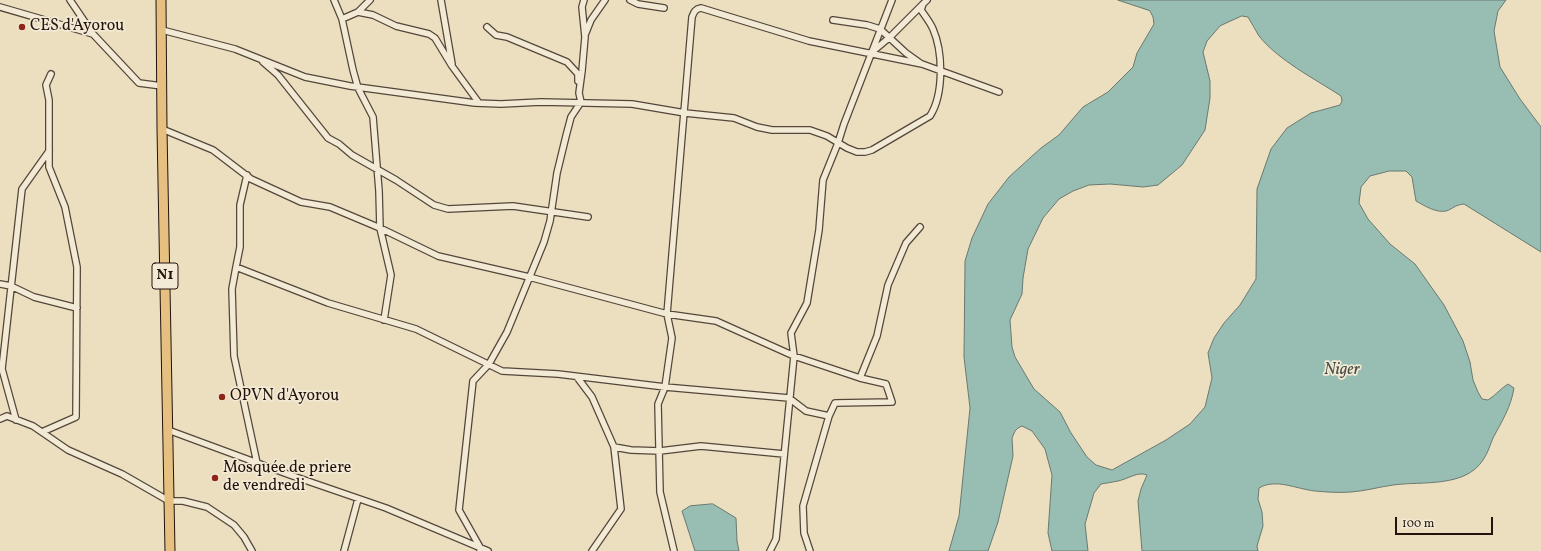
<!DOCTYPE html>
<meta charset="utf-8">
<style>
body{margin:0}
#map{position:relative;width:1541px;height:551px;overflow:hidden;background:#ebdfbf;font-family:Vollkorn,serif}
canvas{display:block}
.scale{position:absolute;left:1395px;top:517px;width:98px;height:18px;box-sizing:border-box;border:2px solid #22130d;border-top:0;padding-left:5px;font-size:12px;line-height:14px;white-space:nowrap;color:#22130d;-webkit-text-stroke:3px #f2ead5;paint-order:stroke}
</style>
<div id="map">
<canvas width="1541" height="551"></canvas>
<div class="scale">100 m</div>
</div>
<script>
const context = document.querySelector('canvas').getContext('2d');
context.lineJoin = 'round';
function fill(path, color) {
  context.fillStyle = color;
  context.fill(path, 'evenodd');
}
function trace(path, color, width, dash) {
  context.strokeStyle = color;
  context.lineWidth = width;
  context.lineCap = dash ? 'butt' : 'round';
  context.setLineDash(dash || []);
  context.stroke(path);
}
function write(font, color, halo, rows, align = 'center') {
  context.font = font + ' Vollkorn,serif';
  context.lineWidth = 3.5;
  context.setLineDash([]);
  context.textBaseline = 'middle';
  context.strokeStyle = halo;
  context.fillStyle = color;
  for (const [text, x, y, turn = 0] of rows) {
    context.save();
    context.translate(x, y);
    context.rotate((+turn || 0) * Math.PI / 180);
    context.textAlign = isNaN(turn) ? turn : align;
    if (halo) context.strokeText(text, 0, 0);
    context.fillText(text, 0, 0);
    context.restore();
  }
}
const water = new Path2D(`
 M1118,0H1506L1498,11L1494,31L1500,67L1520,99L1541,127V252L1464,204C1454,205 1453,209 1446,211C1436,213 1425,206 1416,201L1412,177L1406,171H1389L1370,176L1361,187L1359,203L1368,219L1390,244L1415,264L1444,305L1463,341L1470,362L1473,380L1478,392L1482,399L1488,400C1496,395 1500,389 1508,384L1514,388C1511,407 1502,421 1493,438C1490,445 1488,453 1483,460C1465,488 1422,481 1393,485C1379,487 1365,491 1351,492C1339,493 1326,492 1315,491C1296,489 1276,478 1259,488L1258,499L1262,512L1263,526L1257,546L1258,551H1142L1138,501L1141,489L1147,475C1138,471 1128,479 1118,481C1113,482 1107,483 1101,484L1094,493L1085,524L1088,551H1052L1048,533L1052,475L1045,449L1032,431L1022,426L1018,428L1015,431L1012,438L1013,456L998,522L988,551H949L959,516L970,408L964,357L965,261L972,238L988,204L1009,177L1041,148L1059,135L1083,107L1108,92L1133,67L1137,53L1154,24L1153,17L1150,11ZM1242,16L1248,17C1252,23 1255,30 1259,36C1278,60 1315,79 1341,96L1342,101L1340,105L1311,113L1287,128L1271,149L1257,189L1256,279L1240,305L1224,323L1214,338L1208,353L1212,378L1205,407L1190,424L1166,440L1112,470L1096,465L1087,457L1071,433L1060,412L1034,389L1015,357L1012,347L1010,320L1022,294L1023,278L1028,249L1043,218L1059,199L1073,191L1089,185L1110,184L1143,187L1158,185L1182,165L1205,130L1210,98V81L1203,52L1207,41L1220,26Z
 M713,504L736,518L737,541L739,551H695L682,511L690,506Z`);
fill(water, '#98bdb2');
trace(water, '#697970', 1);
const street = new Path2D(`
 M70,0L93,34L139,83L162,86
 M334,0L342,19L353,70L358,88L373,117L379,191L380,228L391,275L384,320
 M441,0L452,64
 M630,0L638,4L664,8
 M0,7L93,34
 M358,12L373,15L396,26L429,34L435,38L452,66L479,103
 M342,19L358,12L370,0
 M833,20L867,25L880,29L906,53L920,63
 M487,27L496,35L507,37L567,62L578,74V81
 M162,30L235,49L305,77L350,86L475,103L501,104L541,102L632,104L685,113L734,118L757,127L772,130H810L827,136L847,148L857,152H865L872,150L930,116C944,94 943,52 933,29C930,22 925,16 921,10L923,4L927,0
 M585,35L591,20L605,0
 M871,53L890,37L923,4
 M263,62L278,75L328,138L339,144L352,155L396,180L434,205L448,209L513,206L588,217
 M162,129L213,150L251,179L301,202L330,207L380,228L438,256L529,277L667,314L716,321L794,356L860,378
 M247,175L240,205V247L236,267L328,303L416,329L502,371L558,374L665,387L789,398L806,411L829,416
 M236,267L232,289L234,356L257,463
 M0,284L11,286L34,297L77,308
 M0,367L2,369L16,420
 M2,369L22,189L49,151
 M577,377L592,397L614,447L621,509L592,551
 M0,419L7,416L33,426L68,450L122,474L169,501H183L207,507L234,525L244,537L252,551
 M168,430L290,475L386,508L488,551
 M42,432L76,417L77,267L65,207L49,167V100L46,85L51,74
 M614,447L631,450L660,451L701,446L784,454
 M344,551L358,499
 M480,551L481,549L459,510L473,381L489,364L507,332L544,242L550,221L557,173L566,136L571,117L581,102L579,93L582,71L585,37L582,7L584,0
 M674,551L660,492L658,404L665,387L672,338L667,314L692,17C694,12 695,9 701,8L809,41L922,64L999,92
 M770,551L776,539L794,356L791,333L807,303L819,230L823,180L838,143L844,124L892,0
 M810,551L804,533L803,506L829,416L835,403L892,402L886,384L860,378L877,336L888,285L906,243L920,227`);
const primary = new Path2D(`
 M161,0L162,129L170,551`);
trace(street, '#54463a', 8);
trace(primary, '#22130d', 11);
trace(street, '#f2ead5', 5.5);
trace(primary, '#e6c080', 9);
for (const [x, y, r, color] of [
 [22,27,4,"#8f2418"],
 [222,397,4,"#8f2418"],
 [215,478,4,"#8f2418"]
]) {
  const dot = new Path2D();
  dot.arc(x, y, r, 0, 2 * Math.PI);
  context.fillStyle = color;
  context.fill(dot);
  trace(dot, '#f2ead5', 1.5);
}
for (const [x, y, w] of [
 [165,276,26]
]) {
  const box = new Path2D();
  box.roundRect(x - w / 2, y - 13, w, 26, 3);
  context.fillStyle = '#f2ead5';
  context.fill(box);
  trace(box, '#22130d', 1);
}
write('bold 15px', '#22130d', null, [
 ["N1",165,276]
]);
write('16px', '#22130d', '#f2ead5', [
 ["CES d'Ayorou",30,27],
 ["OPVN d'Ayorou",230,397],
 ["Mosquée de priere",223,469],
 ["de vendredi",223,487]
], 'left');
write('italic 17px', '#4b4e47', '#f2ead5', [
 ["Niger",1342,371]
]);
</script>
